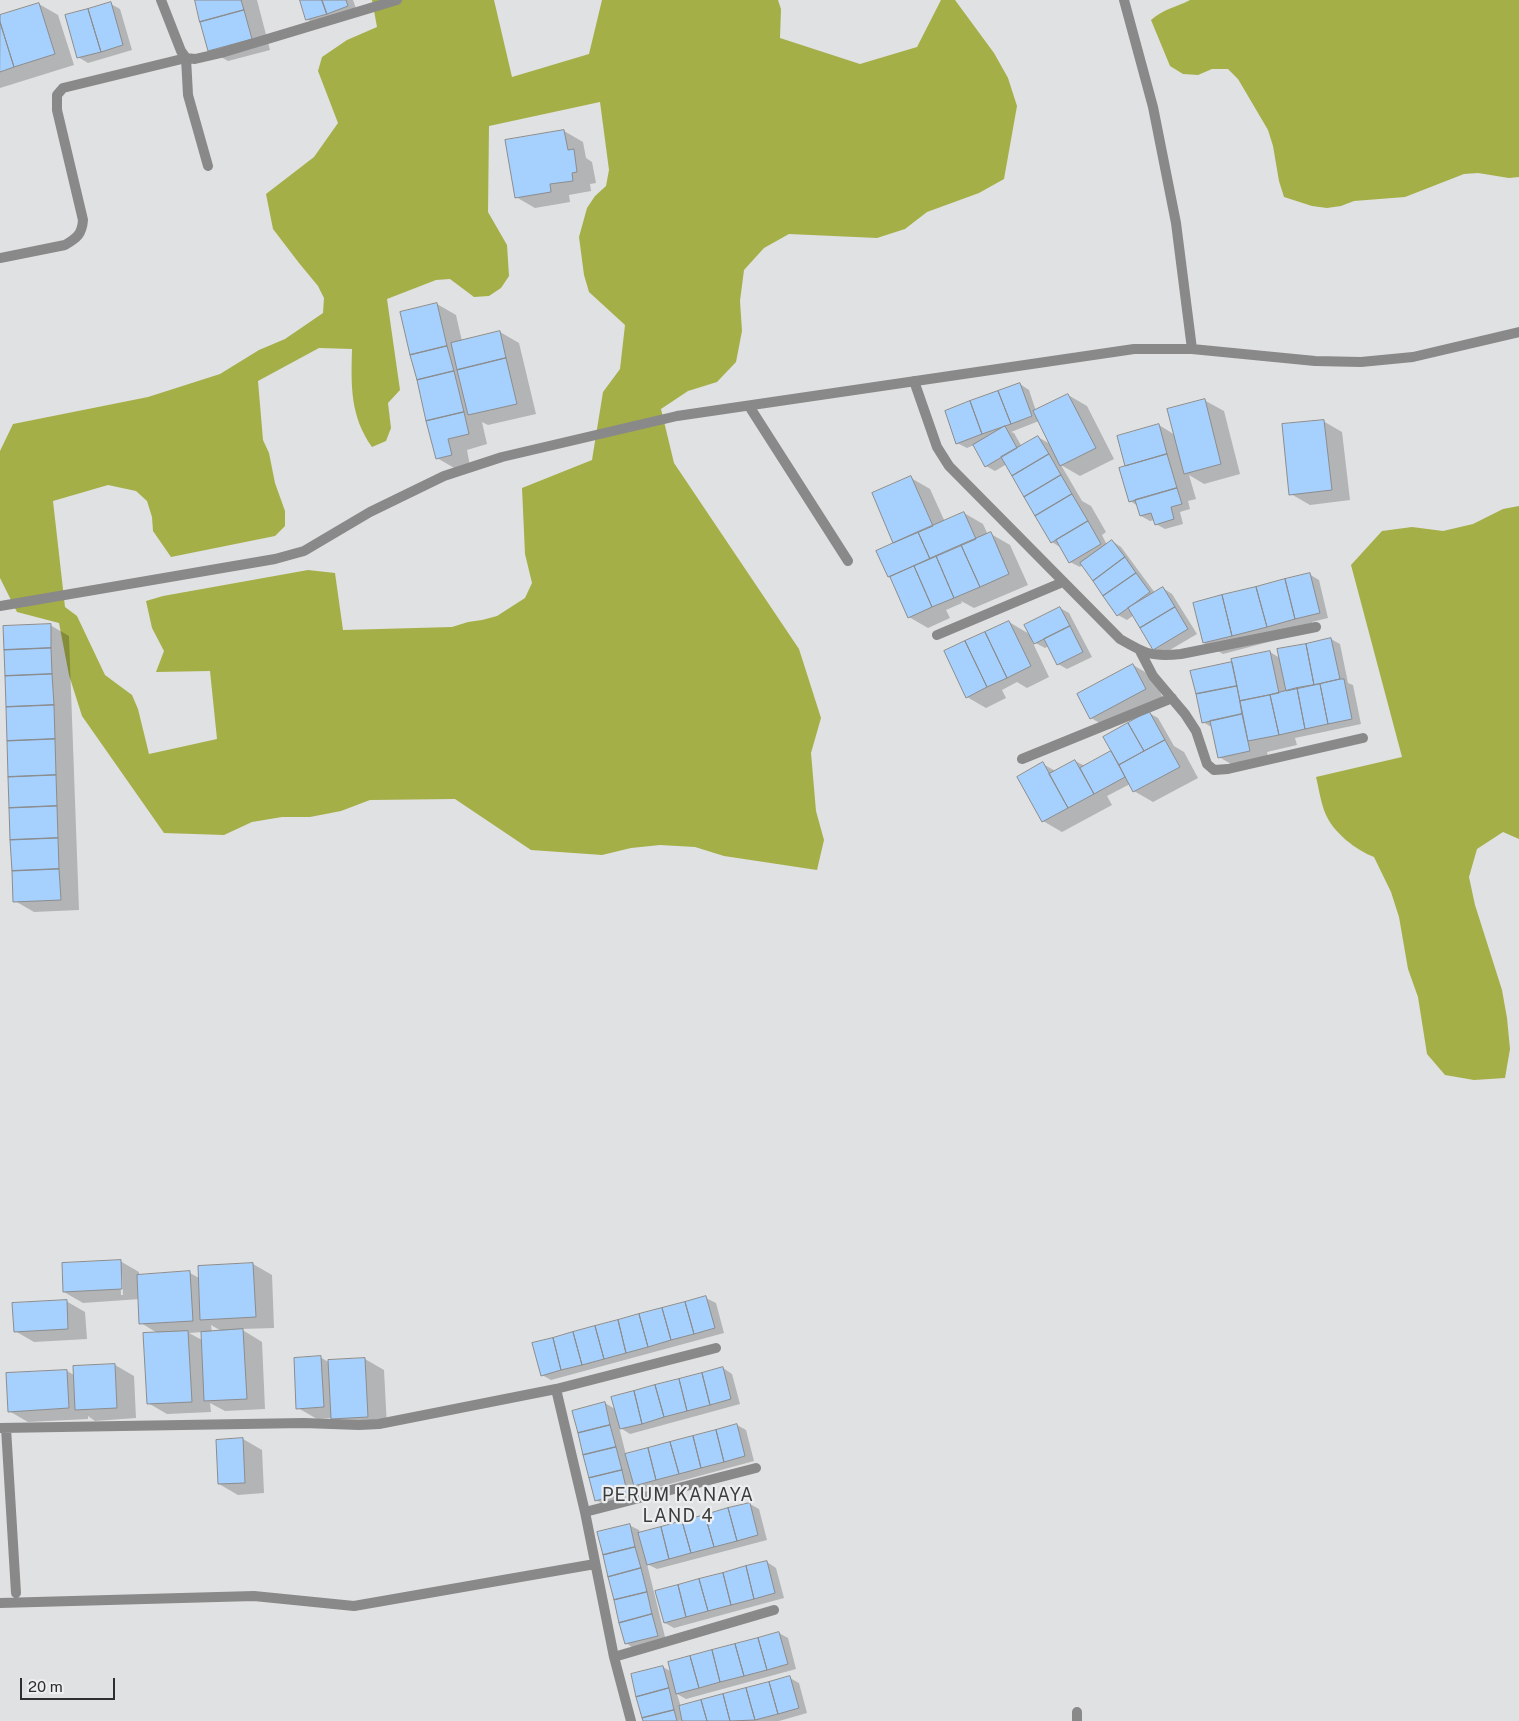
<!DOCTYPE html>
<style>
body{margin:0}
#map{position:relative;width:1519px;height:1721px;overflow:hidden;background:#e0e1e3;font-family:"Public Sans",sans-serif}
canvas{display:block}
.scale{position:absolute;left:20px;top:1678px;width:95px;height:22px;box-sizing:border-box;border:2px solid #2e2e2f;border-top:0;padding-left:6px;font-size:15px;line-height:18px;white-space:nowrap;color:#2e2e2f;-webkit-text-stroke:4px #edeef0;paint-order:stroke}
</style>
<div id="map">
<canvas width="1519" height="1721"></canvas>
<div class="scale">20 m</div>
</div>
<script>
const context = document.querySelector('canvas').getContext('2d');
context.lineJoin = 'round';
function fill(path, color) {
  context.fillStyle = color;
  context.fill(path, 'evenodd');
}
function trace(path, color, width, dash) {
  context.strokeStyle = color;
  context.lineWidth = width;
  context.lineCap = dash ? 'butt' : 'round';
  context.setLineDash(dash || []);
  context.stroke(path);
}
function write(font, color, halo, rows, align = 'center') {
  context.font = font + ' "Public Sans",sans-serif';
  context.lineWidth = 4.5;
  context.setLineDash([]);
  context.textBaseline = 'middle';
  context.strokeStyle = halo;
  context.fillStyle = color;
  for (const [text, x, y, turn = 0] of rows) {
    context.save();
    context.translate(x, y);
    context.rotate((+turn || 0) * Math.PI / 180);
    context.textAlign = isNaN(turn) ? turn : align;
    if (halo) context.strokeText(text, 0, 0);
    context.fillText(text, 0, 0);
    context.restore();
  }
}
fill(new Path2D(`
 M372,0H494L512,77L589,54L602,0H778L781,9L780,38L860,64L917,47L941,0H955L994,53L1008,78L1017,106L1004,179L979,193L927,212L905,229L877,238L789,234L764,248L744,270L740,301L742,331L736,362L717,382L688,391L661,409L674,463L799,649L821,718L811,753L816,811L824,840L817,870L724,856L695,847L660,845L631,848L602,855L531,850L455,799L370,800L341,811L310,817H282L252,822L224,835L164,833L82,716L69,675L59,623L17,612L0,578V451L13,424L148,397L220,374L259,350L285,339L323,313L324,298L318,286L299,263L273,229L266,194L314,157L338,123L318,71L322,57L347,40L377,27ZM600,102L609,170L606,186L595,196L587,208L579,237L584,275L589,292L625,325L620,369L603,392L592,460L522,488L525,554L532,583L525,598L497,616L482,620L468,622L452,627L343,630L335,573L308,570L163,596L146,601L152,628L164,651L156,672L210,671L217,739L149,754L138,709L132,695L105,675L77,616L65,607L53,501L108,485L136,491L147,501L152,517L153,531L171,557L275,536L285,526V511L275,483L269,453L263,440L258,381L319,348L352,349C351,385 350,416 372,447L386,441L391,428L388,403L400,390L387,299L436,280L450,279L474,297L489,296L501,288L509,276L507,245L488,212L489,126Z
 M1190,0H1519V177L1509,178L1478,173L1464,174L1405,197L1354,201L1341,206L1327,208L1312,206L1284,197L1279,181L1273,146L1268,130L1238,79L1228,69H1212L1198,75L1183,74L1170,66L1151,20C1165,8 1175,8 1190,0Z
 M1519,506V839L1503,832L1477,849L1469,877L1475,905L1502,990L1507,1018L1510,1049L1505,1078L1474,1080L1445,1075L1427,1054L1418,997L1408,969L1399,917L1391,892L1374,857C1356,850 1334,833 1326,815C1321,804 1319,789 1316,777L1402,757L1351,565L1382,531L1412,527L1443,531L1473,524L1503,509Z`), '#a5af47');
fill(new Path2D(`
 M196,0H257L270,50L228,61L209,50Z
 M301,0H353L357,11L316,25L307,19Z
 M39,4L58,15L74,65L0,88V16Z
 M111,4L120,9L132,50L88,63L78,57Z
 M564,131L583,142L586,158L592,162L596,183L590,184L591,191L569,195L570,202L535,208L516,197Z
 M437,304L456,315L462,341L500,332L519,343L536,414L488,425L482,422L487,444L467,450L470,466L456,469L437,458Z
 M1020,384L1029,390L1036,411L1068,395L1087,406L1114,459L1080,476L1061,465L1082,501L1091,506L1106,532L1102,535L1107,545L1112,541L1121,547L1155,593L1163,588L1172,594L1197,634L1163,654L1154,649L1134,615L1127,620L1118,615L1083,565L1080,567L1070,562L1063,549L1052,542L1007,464L995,471L986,466L974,445L967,448L957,443ZM1039,421L1050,444L1038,437L1022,447L1014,433L1011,432Z
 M1204,400L1224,411L1240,474L1204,484L1189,475L1196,499L1188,501L1190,509L1180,512L1183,524L1165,529L1156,524L1155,520L1150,521L1141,516L1138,506L1130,501L1127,467L1118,437L1159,425L1175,435Z
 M1323,421L1342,432L1350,500L1310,505L1291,494Z
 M911,478L930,489L945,522L964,513L983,524L988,535L991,534L1010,545L1028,585L974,608L961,601L962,603L946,610L950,618L928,628L909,617L892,578L889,577L878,551L895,544L873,494Z
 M1309,574L1319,580L1328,618L1312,622L1314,630L1223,654L1204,643Z
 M1060,608L1069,613L1092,657L1067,669L1058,664L1049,646L1045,648L1032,641L1049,677L1027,688L1017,682L1002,690L1006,698L986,708L967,697L1009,622L1031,635Z
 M50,625L69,636L79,910L34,912L15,901Z
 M1331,639L1340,644L1348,683L1353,685L1361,724L1295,738L1297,745L1267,752L1269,762L1238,768L1219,757L1213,728L1203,722L1232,663L1270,652L1280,658L1306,645Z
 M1133,665L1152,676L1164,700L1110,729L1091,718L1078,694Z
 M1149,713L1158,718L1174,746L1184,752L1198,778L1153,802L1134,791L1130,784L1107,796L1112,805L1062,832L1043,821V764L1057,772L1075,761L1085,766L1112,751Z
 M120,1261L139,1272V1276L190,1273L199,1278L253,1264L272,1275L274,1328L241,1329L262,1342L265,1409L225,1411L210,1403L211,1412L167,1414L148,1403L159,1334L141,1323L140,1299L83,1303L64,1292ZM120,1271H122L123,1295H121ZM211,1325L223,1332H212ZM202,1332V1340L189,1333Z
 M706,1298L716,1303L724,1333L551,1380L542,1375Z
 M66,1301L85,1312L87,1339L34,1342L15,1331Z
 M320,1357L330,1363L365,1359L384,1370L387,1427L352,1429L332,1418L317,1419L298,1408Z
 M115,1365L134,1376L136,1418L95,1421L88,1416V1419L28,1422L9,1411L8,1374L67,1371L74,1375V1368Z
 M723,1368L732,1374L740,1404L630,1434L619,1427L626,1455L737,1425L746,1430L754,1461L644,1491L633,1484L636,1497L605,1505L596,1500L605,1403L615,1409Z
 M243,1439L262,1450L264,1493L238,1495L219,1484Z
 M750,1504L759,1509L767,1540L657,1569L647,1564L666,1641L635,1649L626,1643L629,1525L639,1530L640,1534Z
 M767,1562L776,1568L784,1598L674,1628L665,1623Z
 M779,1633L788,1638L796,1669L686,1699L677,1694L681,1707L790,1678L799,1683L807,1713L779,1721H644L663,1667L672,1672Z`), '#0003');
const building = new Path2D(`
 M195,0H241L244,10L200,22Z
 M300,0H322L327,14L306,20Z
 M322,0H346L348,6L327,14Z
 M111,2L123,45L101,52L88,9Z
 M39,3L55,54L14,67L0,22V15Z
 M88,9L101,52L77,58L65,15Z
 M244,10L252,39L208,51L200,22Z
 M0,22L14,67L0,72Z
 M564,130L568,150L574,149L577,172L572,173L573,181L550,184L551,192L515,198L505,140Z
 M437,303L447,346L410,355L400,312Z
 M500,331L506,358L457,370L451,343Z
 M447,346L454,371L417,380L410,355Z
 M506,358L517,404L468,415L457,370Z
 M454,371L464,412L426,421L417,380Z
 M1020,383L1032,416L1011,424L998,391Z
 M998,391L1011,424L982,434L970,401Z
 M1068,394L1096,448L1060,466L1033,411Z
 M1205,399L1221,464L1184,474L1167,409Z
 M970,401L982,434L956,444L945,411Z
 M464,412L469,434L448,439L452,455L436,459L426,421Z
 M1324,420L1332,490L1289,495L1282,424Z
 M1159,424L1167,454L1125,466L1117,436Z
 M1005,426L1017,448L985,467L973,445Z
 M1038,436L1049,454L1012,476L1001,457Z
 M1049,454L1061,475L1024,497L1012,476Z
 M1167,454L1177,488L1129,502L1119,468Z
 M1061,475L1072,494L1035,516L1024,497Z
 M911,476L933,526L893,543L872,493Z
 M1177,488L1182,504L1171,507L1174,519L1155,525L1151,513L1140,516L1135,500Z
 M1072,494L1088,521L1051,543L1035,516Z
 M964,512L976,539L930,559L918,532Z
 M1088,521L1101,544L1069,563L1056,540Z
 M918,532L930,559L888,577L876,551Z
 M991,532L1009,574L980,587L961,545Z
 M1112,540L1125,557L1093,581L1080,563Z
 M961,545L980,587L954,598L936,556Z
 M936,556L954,598L932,607L914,566Z
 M1125,557L1136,573L1103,596L1093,581Z
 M914,566L932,607L908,618L890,577Z
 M1136,573L1150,592L1117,616L1103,596Z
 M1310,573L1320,613L1295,619L1285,579Z
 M1285,579L1295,619L1267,627L1256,587Z
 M1163,587L1175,607L1140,628L1128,608Z
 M1256,587L1267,627L1232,636L1222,595Z
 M1222,595L1232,636L1203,643L1193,603Z
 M1060,607L1070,626L1034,644L1024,625Z
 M1175,607L1188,629L1153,650L1140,628Z
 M1009,621L1031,666L1007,678L985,632Z
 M51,624V648L4,650L3,626Z
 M1070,626L1083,652L1057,665L1044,639Z
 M985,632L1007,678L987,687L965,641Z
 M1331,638L1340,679L1314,685L1306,644Z
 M965,641L987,687L966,698L944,651Z
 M1306,644L1314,685L1286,691L1277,649Z
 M51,648L52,674L5,676L4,650Z
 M1270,651L1279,693L1240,701L1231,659Z
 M1232,662L1237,686L1196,694L1190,671Z
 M1133,664L1146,689L1090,719L1077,694Z
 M52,674L54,705L6,707L5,676Z
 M1340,679H1344L1352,719L1328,724L1320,684Z
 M1320,684L1328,724L1305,729L1297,688Z
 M1237,686L1242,714L1202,723L1196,694Z
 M1297,688L1305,729L1279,735L1270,695Z
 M1270,695L1279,735L1248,741L1240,701Z
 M54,705L55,739L7,741L6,707Z
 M1149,711L1165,740L1144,751L1128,723Z
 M1242,714L1250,751L1218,758L1210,721Z
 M1128,723L1144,751L1119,765L1103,737Z
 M55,739L56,775L8,777L7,741Z
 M1165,740L1180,767L1133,792L1119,765Z
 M1111,751L1125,777L1094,794L1080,768Z
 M1075,760L1094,794L1068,808L1049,774Z
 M1043,762L1068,808L1042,822L1017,777Z
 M56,775L57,806L9,808L8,777Z
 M57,806L58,838L10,840L9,808Z
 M58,838L59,869L12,871L10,840Z
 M59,869L61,900L13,902L12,871Z
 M121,1260L122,1289L63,1292L62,1263Z
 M253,1263L256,1317L200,1320L198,1266Z
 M190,1271L193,1321L139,1324L137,1275Z
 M706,1296L715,1328L694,1334L685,1302Z
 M67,1300L68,1329L14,1332L12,1303Z
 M685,1302L694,1334L671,1340L662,1308Z
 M662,1308L671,1340L648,1347L639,1314Z
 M639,1314L648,1347L626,1353L618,1320Z
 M618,1320L626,1353L604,1359L595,1326Z
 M595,1326L604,1359L582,1365L573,1332Z
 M243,1329L247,1399L204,1401L201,1332Z
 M188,1331L192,1402L147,1404L143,1333Z
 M573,1332L582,1365L561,1370L553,1338Z
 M553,1338L561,1370L541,1376L532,1343Z
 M321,1356L324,1407L296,1409L294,1358Z
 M365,1358L368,1417L331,1419L328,1360Z
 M115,1364L117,1408L75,1410L73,1366Z
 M723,1367L731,1399L710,1405L702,1373Z
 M67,1370L69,1408L8,1412L6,1373Z
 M702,1373L710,1405L687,1411L679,1379Z
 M679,1379L687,1411L664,1417L655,1385Z
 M655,1385L664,1417L642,1424L634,1391Z
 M634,1391L642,1424L620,1429L611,1397Z
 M605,1402L610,1425L578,1433L572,1411Z
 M737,1424L745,1456L724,1462L716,1430Z
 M610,1425L616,1447L583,1455L578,1433Z
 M716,1430L724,1462L701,1468L693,1436Z
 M693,1436L701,1468L679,1474L670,1442Z
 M243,1438L245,1483L218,1484L216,1440Z
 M670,1442L679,1474L656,1480L648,1448Z
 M616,1447L622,1470L589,1478L583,1455Z
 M648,1448L656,1480L634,1486L625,1454Z
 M622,1470L627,1492L595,1501L589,1478Z
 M750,1503L758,1535L737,1541L728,1508Z
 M728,1508L737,1541L714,1547L705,1515Z
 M705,1515L714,1547L691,1553L682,1521Z
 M682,1521L691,1553L669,1559L661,1527Z
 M630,1524L635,1547L603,1555L597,1532Z
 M661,1527L669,1559L647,1565L638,1533Z
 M635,1547L641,1568L608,1577L603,1555Z
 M767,1561L775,1593L754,1599L746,1566Z
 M746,1566L754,1599L731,1605L723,1573Z
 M641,1568L647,1592L614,1600L608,1577Z
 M723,1573L731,1605L708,1611L699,1579Z
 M699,1579L708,1611L686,1617L678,1585Z
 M678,1585L686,1617L664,1623L655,1591Z
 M647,1592L652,1614L619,1623L614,1600Z
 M652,1614L658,1636L625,1644L619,1623Z
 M779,1632L788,1664L767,1670L758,1638Z
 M758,1638L767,1670L744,1676L735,1644Z
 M735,1644L744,1676L720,1682L712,1650Z
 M712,1650L720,1682L699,1688L690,1656Z
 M690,1656L699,1688L676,1694L668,1662Z
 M663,1666L669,1688L636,1697L631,1674Z
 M790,1676L799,1708L778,1714L769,1682Z
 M769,1682L778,1714L755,1720L746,1688Z
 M669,1688L674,1710L642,1718L636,1697Z
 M746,1688L755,1720L730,1721L723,1694Z
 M723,1694L730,1721H707L701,1700Z
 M701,1700L707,1721H682L679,1706Z
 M674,1710L677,1721H643L642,1718Z`);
fill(building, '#a6d0fd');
trace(building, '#8b8c8d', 1);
trace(new Path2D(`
 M161,0L181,51L186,58L188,95L208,166
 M1124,0L1153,107L1176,223L1192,349
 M0,258L65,245C77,238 82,234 83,220L57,110V95L63,88L186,58L195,59L221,53L397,0
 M914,381L937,447L949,466L1120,639C1146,654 1151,657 1181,654L1316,627
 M749,406L848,561
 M0,606L275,559L304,551L370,512L444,476L502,457L677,416L1134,349H1192L1315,361L1361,362L1413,357L1519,332
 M937,635L1063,582
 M1140,651L1153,676L1185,714L1196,731L1207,764L1214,770L1228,769L1363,738
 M1022,759L1172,698
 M556,1389L585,1512L614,1657L631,1721
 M0,1428L304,1423L359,1425L379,1424L556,1389L716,1348
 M6,1428L16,1593
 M585,1512L756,1468
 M0,1603L254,1596L354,1606L595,1564
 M614,1657L774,1610
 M1077,1721V1712`), '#8a8989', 10);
context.letterSpacing = '1px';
write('18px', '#3b3c3d', '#edeef0', [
 ["PERUM KANAYA",678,1495],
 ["LAND 4",678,1516]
]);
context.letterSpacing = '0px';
</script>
